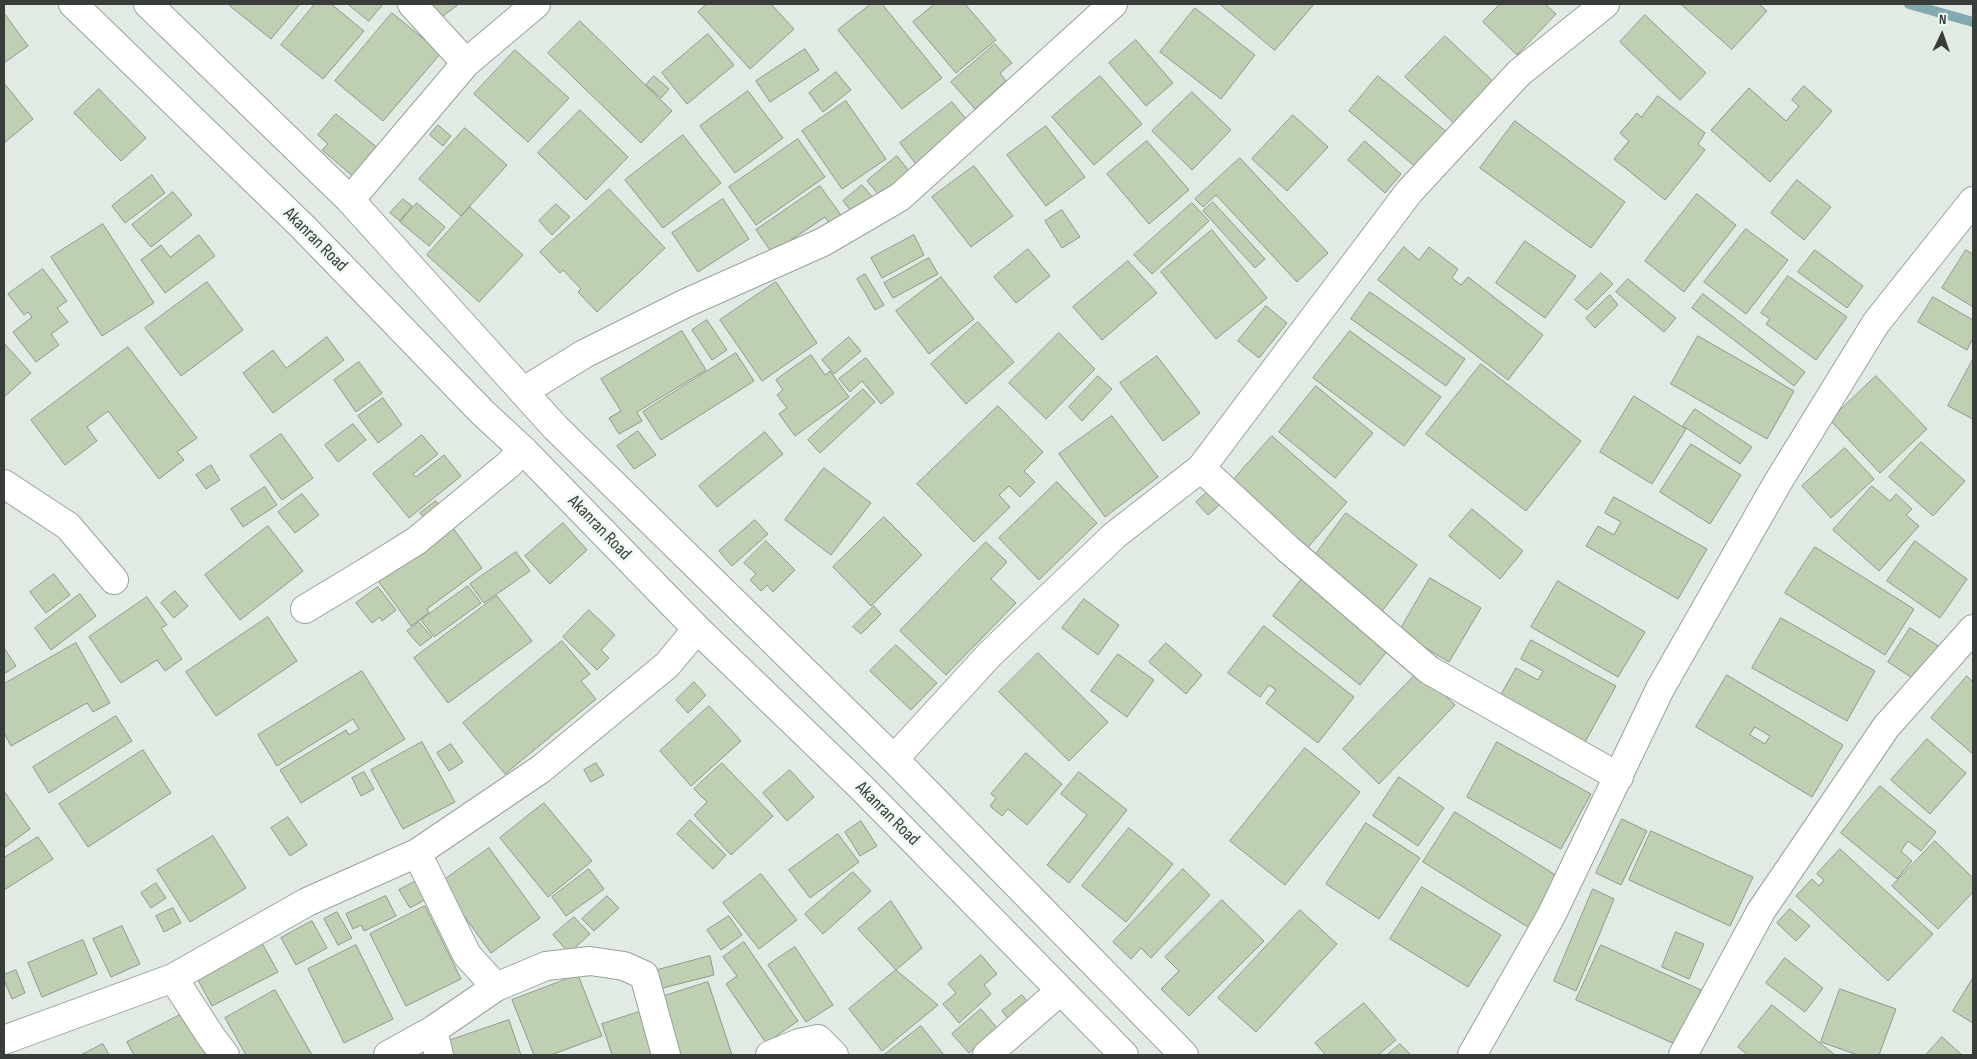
<!DOCTYPE html>
<style>
body{margin:0}
#map{position:relative;width:1977px;height:1059px;overflow:hidden;background:#e1ebe4;font-family:"Sofia Sans Condensed",sans-serif}
canvas{display:block}
.frame{position:absolute;inset:0;border:5px solid #383d3a;pointer-events:none}
.north{position:absolute;left:1917px;top:10px;width:50px;height:50px;-webkit-text-stroke:4px #eef9f1;paint-order:stroke;rotate:3deg;font-size:14px;font-weight:700;line-height:20px;text-align:center;color:#383d3a}
.north::after{content:'';display:block;margin:auto;width:18px;height:22px;background:#383d3a;clip-path:polygon(50% 0,100% 100%,50% 72%,0 100%)}
</style>
<div id="map">
<canvas width="1977" height="1059"></canvas>
<div class="frame"></div>
<div class="north">N</div>
</div>
<script>
const context = document.querySelector('canvas').getContext('2d');
context.lineJoin = 'round';
function trace(path, color, width, dash) {
  context.strokeStyle = color;
  context.lineWidth = width;
  context.lineCap = dash ? 'butt' : 'round';
  context.setLineDash(dash || []);
  context.stroke(path);
}
function fill(path, color) {
  context.fillStyle = color;
  context.fill(path, 'evenodd');
}
function write(font, color, halo, rows, align = 'center') {
  context.font = font + ' "Sofia Sans Condensed",sans-serif';
  context.lineWidth = 5;
  context.setLineDash([]);
  context.textBaseline = 'middle';
  context.strokeStyle = halo;
  context.fillStyle = color;
  for (const [text, x, y, turn = 0] of rows) {
    context.save();
    context.translate(x, y);
    context.rotate((+turn || 0) * Math.PI / 180);
    context.textAlign = isNaN(turn) ? turn : align;
    if (halo) context.strokeText(text, 0, 0);
    context.fillText(text, 0, 0);
    context.restore();
  }
}
trace(new Path2D(`
 M1909,4L1973,22`), '#82aab0', 10);
const building = new Path2D(`
 M232,4H300L271,39L230,6Z
 M315,4H331L364,31L323,79L281,45Z
 M348,4H383L369,21Z
 M427,4H459L439,19Z
 M707,4H771L794,29L750,69L698,12Z
 M871,4H882L942,78L902,109L838,30Z
 M935,4H965L996,40L956,73L913,22Z
 M1220,4H1314L1275,50Z
 M1500,4H1545L1556,14L1517,55L1483,22Z
 M1681,4H1759L1767,11L1732,49Z
 M1195,8L1255,55L1221,99L1160,52Z
 M4,13L28,46L4,63Z
 M392,13L441,53L383,121L335,81Z
 M1645,15L1706,73L1680,100L1620,42Z
 M580,21L672,111L641,143L548,53Z
 M708,34L734,65L687,104L662,73Z
 M1445,36L1498,86L1458,127L1405,77Z
 M1136,40L1173,83L1146,106L1109,63Z
 M995,44L1012,63L1000,73L1006,81L975,109L951,82Z
 M805,49L819,70L770,102L756,81Z
 M515,50L569,98L528,142L474,94Z
 M836,72L851,90L823,112L809,93Z
 M654,76L669,89L661,98L646,85Z
 M1100,76L1142,124L1094,165L1052,117Z
 M1378,76L1448,133L1418,169L1349,111Z
 M4,83L33,119L4,143Z
 M1804,86L1832,111L1770,182L1711,130L1749,88L1786,121L1799,106L1792,100Z
 M99,89L146,138L121,161L74,113Z
 M748,91L783,138L735,173L700,126Z
 M1192,92L1231,130L1192,170L1152,131Z
 M1658,96L1705,133L1698,144L1705,150L1665,200L1614,159L1629,141L1620,133L1637,113L1641,117Z
 M846,101L886,159L842,189L802,131Z
 M952,102L971,125L918,167L900,143Z
 M580,110L628,157L586,200L538,153Z
 M336,114L379,149L355,178L322,150L328,144L318,135Z
 M1293,115L1328,147L1287,191L1252,159Z
 M1515,121L1625,202L1591,248L1480,168Z
 M438,125L451,136L443,146L430,135Z
 M1046,126L1085,177L1046,206L1007,155Z
 M465,128L507,165L461,216L419,179Z
 M683,135L721,183L663,228L625,180Z
 M798,139L825,177L756,225L729,187Z
 M1147,141L1189,190L1149,224L1107,174Z
 M1365,141L1401,174L1385,193L1348,160Z
 M897,156L909,171L879,195L867,181Z
 M1240,158L1328,253L1297,282L1216,195L1203,207L1195,199Z
 M974,166L1013,216L971,247L932,197Z
 M152,175L165,193L125,223L112,206Z
 M1797,180L1831,207L1804,240L1771,213Z
 M862,185L876,201L856,217L843,201Z
 M820,186L843,218L831,226L825,217L772,253L756,230Z
 M609,189L665,248L597,312L578,292L581,289L563,270L560,273L540,252Z
 M173,192L192,215L151,247L132,225Z
 M1697,194L1736,225L1684,292L1645,261Z
 M403,199L412,206L400,221L390,213Z
 M723,199L749,239L698,272L672,233Z
 M1213,202L1265,259L1255,268L1203,211Z
 M417,203L445,227L429,246L400,222Z
 M1192,203L1209,221L1152,274L1134,255Z
 M556,204L570,217L552,235L539,221Z
 M470,207L523,255L479,302L427,255Z
 M1062,210L1080,237L1062,248L1045,221Z
 M103,224L154,303L102,336L51,257Z
 M1746,229L1788,260L1746,314L1704,282Z
 M1212,230L1267,298L1216,339L1161,272Z
 M199,235L215,256L165,293L141,260L161,245L170,257Z
 M914,235L924,255L882,278L871,258Z
 M1525,241L1576,276L1545,318L1496,283Z
 M1404,247L1419,260L1429,247L1458,269L1452,278L1461,285L1468,277L1543,335L1508,380L1378,280Z
 M1028,249L1050,276L1016,303L994,277Z
 M1815,250L1863,286L1847,308L1798,272Z
 M1966,250L1973,254V307L1942,288Z
 M929,258L938,274L893,298L884,283Z
 M1128,261L1157,293L1102,340L1073,307Z
 M43,269L67,301L57,308L68,322L51,334L59,345L36,362L13,332L32,317L28,312L24,315L8,294Z
 M1601,273L1613,284L1587,310L1575,300Z
 M865,274L884,305L875,310L857,279Z
 M1788,276L1847,317L1816,360L1766,324L1770,319L1761,313Z
 M941,277L974,319L929,354L896,311Z
 M1628,279L1676,318L1664,332L1616,292Z
 M207,282L243,330L181,376L145,328Z
 M776,282L817,343L762,381L720,320Z
 M1370,292L1465,359L1446,386L1351,319Z
 M1703,294L1805,372L1794,386L1692,308Z
 M1610,295L1618,305L1595,328L1586,318Z
 M1933,297L1973,320V338L1967,350L1918,322Z
 M1266,306L1287,323L1259,358L1238,341Z
 M707,320L727,350L712,360L692,330Z
 M978,322L1014,362L966,404L931,364Z
 M682,331L706,370L637,412L642,421L619,434L609,418L621,411L601,379Z
 M1350,331L1441,397L1404,446L1313,378Z
 M1059,333L1095,369L1046,419L1009,383Z
 M1698,336L1794,391L1767,439L1671,384Z
 M327,337L344,360L273,413L243,373L273,350L286,368Z
 M849,337L861,351L834,374L822,360Z
 M4,343L31,373L4,397Z
 M128,347L197,438L177,452L184,460L159,479L108,411L87,427L97,441L65,465L31,420Z
 M736,353L754,381L661,440L643,412Z
 M811,355L825,375L830,371L849,397L795,436L779,414L787,408L777,395L783,390L776,380Z
 M1157,356L1200,413L1163,441L1120,383Z
 M866,358L894,393L881,404L862,381L850,392L839,379Z
 M1973,359V419L1948,406Z
 M359,362L382,393L356,412L334,380Z
 M1481,364L1581,441L1526,511L1426,434Z
 M1098,376L1112,389L1082,421L1069,407Z
 M1876,376L1927,429L1880,473L1830,420Z
 M1316,386L1373,433L1335,478L1279,432Z
 M863,389L875,402L820,453L808,440Z
 M1634,396L1686,429L1652,484L1600,452Z
 M383,398L402,425L378,443L358,416Z
 M998,406L1043,452L1024,471L1035,482L1020,497L1009,486L999,495L1010,507L974,542L917,484Z
 M1695,409L1752,447L1740,464L1683,426Z
 M1112,416L1158,477L1105,517L1059,454Z
 M353,424L366,440L338,462L325,445Z
 M638,431L656,455L634,469L617,446Z
 M765,432L783,454L717,507L699,486Z
 M281,434L313,478L282,500L250,456Z
 M422,435L438,454L413,474L416,477L444,455L461,476L409,518L373,474Z
 M1272,436L1347,502L1304,552L1228,486Z
 M1921,442L1965,481L1933,516L1889,477Z
 M1691,444L1741,475L1710,524L1660,492Z
 M1845,448L1874,479L1831,518L1802,486Z
 M211,465L220,480L206,489L196,475Z
 M824,468L871,503L831,555L785,520Z
 M1057,482L1097,523L1039,580L999,538Z
 M1872,486L1890,501L1896,494L1912,509L1906,515L1919,526L1879,571L1833,530Z
 M265,487L277,505L243,527L231,509Z
 M1211,489L1223,502L1208,515L1196,502Z
 M302,494L319,515L295,533L278,512Z
 M1614,497L1707,549L1678,599L1586,546L1598,526L1614,535L1621,522L1605,513Z
 M436,501L444,511L428,523L420,513Z
 M1472,509L1523,551L1500,579L1449,536Z
 M1346,513L1417,565L1380,614L1310,562Z
 M884,517L922,555L871,606L833,567Z
 M755,520L768,534L732,566L719,551Z
 M563,523L587,550L550,584L525,556Z
 M268,526L303,571L240,620L205,575Z
 M453,528L482,568L427,609L429,613L411,626L379,582Z
 M766,541L795,570L773,592L767,585L761,591L750,580L756,574L744,563Z
 M1915,541L1967,579L1940,618L1887,581Z
 M986,542L1007,562L991,579L1016,603L946,675L900,631Z
 M1815,547L1914,609L1885,655L1785,593Z
 M516,552L530,571L484,603L470,584Z
 M54,574L70,595L46,613L30,592Z
 M1304,576L1392,645L1360,685L1273,616Z
 M1430,578L1481,608L1449,662L1399,632Z
 M1558,581L1645,632L1618,677L1531,627Z
 M468,586L481,603L434,637L421,620Z
 M378,587L396,610L382,621L380,617L372,623L356,603Z
 M175,591L188,606L174,618L161,603Z
 M80,594L96,616L51,650L35,628Z
 M497,596L532,641L448,703L414,658Z
 M147,597L167,625L161,628L182,659L165,671L157,660L121,683L89,637Z
 M1084,599L1119,625L1098,655L1062,628Z
 M874,606L881,614L861,634L853,627Z
 M589,610L615,635L601,650L609,658L597,670L563,637Z
 M268,617L297,661L216,716L186,672Z
 M1781,618L1875,671L1847,721L1752,668Z
 M419,622L432,637L420,646L407,631Z
 M1264,626L1354,697L1318,743L1266,703L1276,690L1269,685L1260,697L1228,673Z
 M1910,628L1940,647L1917,681L1888,662Z
 M1531,640L1616,686L1585,742L1500,696L1516,668L1538,680L1543,671L1521,659Z
 M562,641L590,674L581,681L596,699L505,774L463,723Z
 M76,643L110,703L93,712L87,703L11,746L4,733V684Z
 M1166,643L1202,675L1186,694L1149,662Z
 M896,645L937,683L911,710L870,671Z
 M4,648L16,666L4,674Z
 M1038,653L1108,722L1069,761L999,692Z
 M1118,654L1154,680L1127,717L1091,691Z
 M362,671L405,739L301,803L280,770L346,730L349,735L359,729L353,719L277,766L258,735Z
 M1419,671L1455,705L1379,784L1343,749Z
 M1727,675L1843,745L1812,797L1696,727ZM1755,727L1770,736L1765,744L1750,735Z
 M1967,676L1973,682V754L1931,718Z
 M694,682L706,695L688,713L676,700Z
 M709,706L741,741L691,786L660,751Z
 M116,716L132,741L49,793L33,767Z
 M1927,739L1966,773L1930,814L1891,780Z
 M422,742L455,802L403,829L371,770Z
 M1497,742L1591,794L1561,849L1467,797Z
 M451,744L463,762L449,771L437,753Z
 M1305,748L1360,792L1285,885L1230,841Z
 M143,750L171,793L88,847L59,804Z
 M1026,753L1062,784L1027,825L1008,809L1002,816L990,806L996,798L991,794Z
 M596,763L604,775L591,782L584,770Z
 M722,763L773,816L731,855L694,815L707,802L694,789Z
 M790,770L814,797L787,821L763,793Z
 M364,772L374,789L361,796L352,778Z
 M1079,772L1127,810L1069,883L1047,865L1087,815L1061,794Z
 M1399,777L1444,808L1418,846L1373,816Z
 M1880,786L1936,832L1921,851L1908,841L1901,851L1912,861L1897,879L1841,833Z
 M4,791L30,829L4,848Z
 M544,803L592,861L548,897L500,838Z
 M1455,812L1562,879L1531,929L1423,862Z
 M288,817L307,845L290,856L271,828Z
 M1622,819L1647,831L1621,885L1596,873Z
 M690,820L726,855L713,869L677,834Z
 M861,821L877,846L860,856L845,832Z
 M1366,823L1420,858L1379,919L1326,884Z
 M1129,828L1173,864L1126,922L1082,886Z
 M1651,831L1753,877L1730,926L1629,880Z
 M838,834L859,862L810,898L789,870Z
 M213,836L246,888L190,922L157,870Z
 M38,837L53,859L4,890V858Z
 M1935,841L1973,878V892L1938,929L1892,886Z
 M489,848L540,918L491,953L440,883Z
 M1840,849L1933,934L1888,981L1796,896L1812,879L1819,886L1824,880L1817,874Z
 M589,869L604,889L566,916L552,897Z
 M1183,869L1210,895L1151,958L1141,948L1131,959L1113,942Z
 M853,872L871,891L823,934L805,914Z
 M761,874L797,920L759,949L723,903Z
 M422,878L432,896L410,908L399,890Z
 M156,883L166,898L151,908L141,893Z
 M1422,887L1501,935L1468,987L1390,939Z
 M1593,889L1614,899L1576,991L1554,981Z
 M386,896L396,916L364,931L361,925L353,929L346,914Z
 M607,896L619,908L594,931L582,919Z
 M1222,900L1264,941L1189,1016L1161,989L1179,971L1165,957Z
 M891,901L922,948L896,970L858,929Z
 M425,906L461,979L406,1006L370,934Z
 M173,908L181,923L164,932L156,916Z
 M1790,909L1810,926L1796,941L1777,923Z
 M1300,910L1337,944L1256,1032L1218,998Z
 M337,912L352,938L338,945L324,919Z
 M729,916L742,935L721,950L707,930Z
 M574,917L590,934L569,953L553,935Z
 M312,921L327,948L296,965L281,938Z
 M122,926L140,964L111,977L93,939Z
 M1676,932L1704,944L1689,979L1662,967Z
 M83,940L97,974L42,997L28,963Z
 M744,942L798,1021L766,1043L726,984L737,976L723,957Z
 M262,943L278,972L212,1006L197,978Z
 M356,945L393,1019L344,1043L308,969Z
 M1601,945L1701,990L1677,1045L1576,1000Z
 M795,947L833,1005L806,1022L768,965Z
 M981,955L997,974L984,985L991,994L959,1023L943,1004L956,993L948,984Z
 M710,956L714,975L655,990L650,972Z
 M1785,958L1823,988L1805,1012L1766,983Z
 M16,970L25,993L12,999L4,980V975Z
 M896,970L938,1005L882,1051L849,1009Z
 M578,975L602,1036L551,1055H534L512,1000Z
 M1973,978V1023L1953,1011Z
 M708,982L732,1055H677L658,998Z
 M1840,989L1896,1009L1879,1055H1858L1821,1042Z
 M275,990L312,1055H246L225,1018Z
 M1022,995L1034,1009L1014,1026L1002,1011Z
 M1364,1003L1396,1040L1378,1055H1326L1315,1043Z
 M1772,1005L1835,1055H1748L1738,1047Z
 M981,1009L997,1028L969,1053L952,1034Z
 M645,1010L660,1055H612L602,1024Z
 M184,1013L207,1055H134L127,1042Z
 M509,1020L521,1055H453L448,1041Z
 M921,1026L944,1055H884Z
 M1942,1037L1962,1055H1926Z
 M103,1044L109,1055H81Z
 M1400,1044L1411,1055H1387Z`);
fill(building, '#bfcfb1');
trace(building, '#91968c', 1);
const minor = new Path2D(`
 M412,4L466,63
 M350,200L466,63L536,4
 M524,391L584,354L686,303L823,242L900,197L1113,4
 M1201,468L1288,549L1429,670L1619,777
 M4,484L68,526L114,580
 M305,609L368,571L416,541L508,465L523,450
 M894,759L990,654L1115,535L1201,468L1409,192L1519,73L1605,4
 M417,853L467,955L496,987
 M173,978L212,1038L225,1055
 M433,1030L439,1055
 M4,1040L173,978L307,902L417,853L541,769L667,665L697,629
 M388,1055L433,1030L496,987L546,966L590,961L624,966L644,975L666,1055
 M770,1055L799,1043L818,1039L834,1055
 M987,1055L1060,991
 M1472,1055L1551,916L1660,689L1778,482L1876,323L1973,201
 M1683,1055L1761,911L1886,727L1973,629`);
const major = new Path2D(`
 M73,4L303,227L482,412L523,450L697,629L861,787L1124,1055
 M148,4L350,200L555,427L894,759L1184,1055`);
trace(minor, '#98a29b', 30);
trace(major, '#98a29b', 30);
trace(minor, '#fff', 28);
trace(major, '#fff', 28);
write('18px', '#383d3a', '#eef9f1', [
 ["Akanran Road",315,240,45],
 ["Akanran Road",599,528,46],
 ["Akanran Road",887,814,45]
]);
</script>
